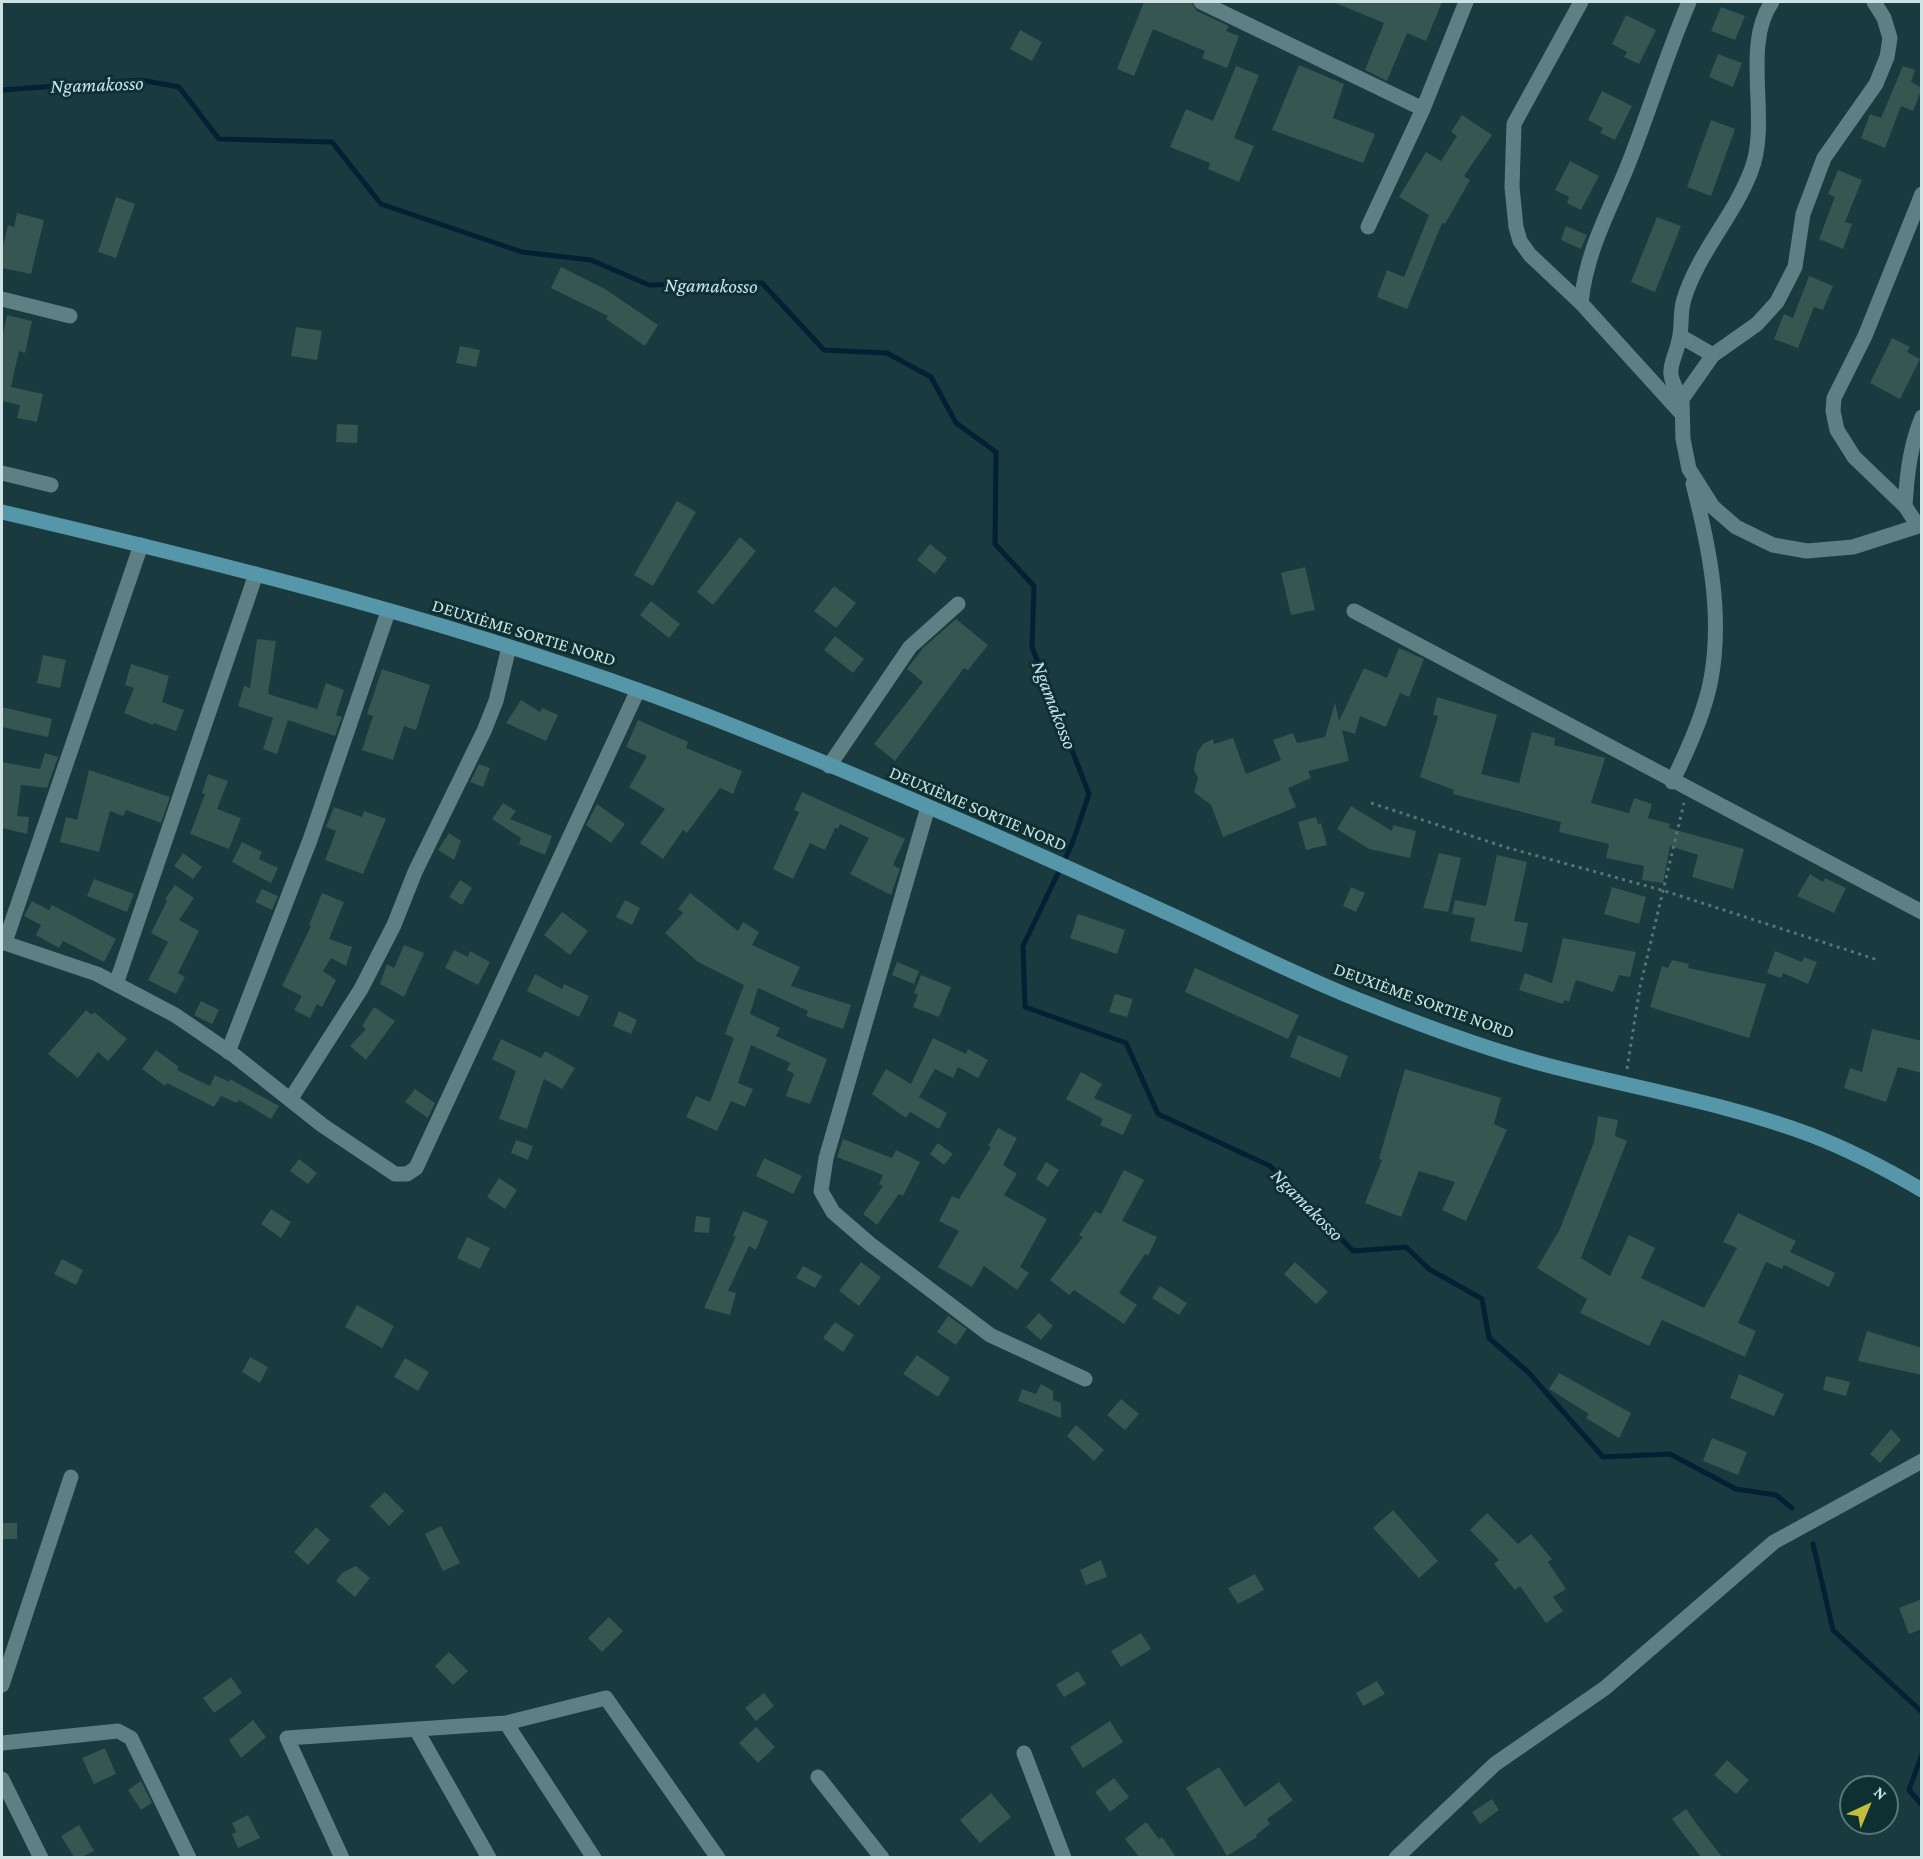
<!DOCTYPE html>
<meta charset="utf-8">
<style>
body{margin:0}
#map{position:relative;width:1923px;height:1859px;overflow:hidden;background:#193a3e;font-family:"Crimson Pro",serif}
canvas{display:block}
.frame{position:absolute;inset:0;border:3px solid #cfe2e3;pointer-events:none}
.north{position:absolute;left:1839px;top:1775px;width:60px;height:60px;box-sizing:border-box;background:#0d3033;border:2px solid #5b7779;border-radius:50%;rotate:44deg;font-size:16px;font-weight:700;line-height:24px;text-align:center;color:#cfe2e3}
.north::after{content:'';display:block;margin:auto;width:21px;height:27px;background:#c6bc3c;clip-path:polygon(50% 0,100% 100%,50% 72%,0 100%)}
</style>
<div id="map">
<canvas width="1923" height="1859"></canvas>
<div class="frame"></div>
<div class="north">N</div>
</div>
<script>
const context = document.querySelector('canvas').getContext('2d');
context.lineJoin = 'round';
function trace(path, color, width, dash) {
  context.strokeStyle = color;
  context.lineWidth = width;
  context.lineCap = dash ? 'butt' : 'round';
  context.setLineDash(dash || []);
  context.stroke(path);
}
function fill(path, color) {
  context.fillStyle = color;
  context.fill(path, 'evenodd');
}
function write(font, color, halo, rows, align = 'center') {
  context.font = font + ' "Crimson Pro",serif';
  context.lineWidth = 6;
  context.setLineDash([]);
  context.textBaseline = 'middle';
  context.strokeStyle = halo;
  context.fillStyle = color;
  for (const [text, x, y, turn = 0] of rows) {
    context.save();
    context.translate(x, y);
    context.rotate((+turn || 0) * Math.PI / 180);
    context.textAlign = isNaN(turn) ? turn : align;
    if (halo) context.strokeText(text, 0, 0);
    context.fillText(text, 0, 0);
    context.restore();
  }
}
trace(new Path2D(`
 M2,90L141,80L179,87L219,139L332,142L381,204L522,252L591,260L649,285L762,283L824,350L887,353L931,377L956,423L996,452L995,544L1034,586L1032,647L1089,794L1072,844L1023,946L1025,1007L1126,1043L1158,1114L1270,1166L1353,1251L1406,1247L1429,1269L1482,1299L1489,1338L1528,1372L1603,1457L1670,1454L1736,1489L1776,1495L1792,1508
 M1813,1544L1833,1630L1922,1712
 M1922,1754L1909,1790L1922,1805`), '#042034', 5);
fill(new Path2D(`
 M1144,2H1191L1197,11L1229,26L1226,31L1239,36L1227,68L1202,58L1205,51L1153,29L1134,76L1117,69Z
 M1333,2H1442L1426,41L1407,33L1387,81L1365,70L1384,23Z
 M1721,7L1745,16L1735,40L1711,31Z
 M1626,15L1656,30L1639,64L1624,57L1627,52L1612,44Z
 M1020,30L1042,42L1032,61L1010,49Z
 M1718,54L1742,63L1733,87L1709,77Z
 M1299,65L1344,84L1333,118L1375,134L1363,163L1272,130Z
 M1236,66L1259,75L1234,138L1254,146L1239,182L1208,169L1210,163L1170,147L1186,109L1213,121Z
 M1903,66L1915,70L1911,82L1922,88L1913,111L1901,106L1885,148L1861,138L1870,114L1881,118Z
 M1602,91L1632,106L1615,140L1600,133L1603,128L1588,120Z
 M1462,115L1492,135L1464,176L1470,180L1445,224L1442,223L1407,309L1377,297L1387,270L1404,277L1429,215L1399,197L1426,152L1441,161L1457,136L1451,132Z
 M1711,120L1735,129L1711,196L1687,187Z
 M1570,161L1599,176L1581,210L1567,203L1569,197L1555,190Z
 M1838,170L1862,180L1845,222L1852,224L1843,249L1819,239L1835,197L1828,194Z
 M116,197L135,204L116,258L98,252Z
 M17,213L44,220L31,274L2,268V250L8,225L14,227Z
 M1657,217L1681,226L1655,292L1631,282Z
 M1566,226L1587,235L1581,249L1561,240Z
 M561,267L605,289L658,325L645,346L606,319L608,316L551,288Z
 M1809,276L1833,286L1823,310L1814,307L1798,348L1774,339L1784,314L1793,318Z
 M7,315L32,321L25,353L19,351L11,387L43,394L37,422L17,418L20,405L2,401V339Z
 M296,327L322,331L317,360L291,356Z
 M1892,338L1910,347L1907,352L1920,359L1900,399L1870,383Z
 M460,346L480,350L476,367L456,363Z
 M337,424L358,425L357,443L336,442Z
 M677,501L696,512L653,586L634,575Z
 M740,537L756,551L713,605L697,592Z
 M930,544L947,558L935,574L917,560Z
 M1305,567L1315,610L1291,615L1281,573Z
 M834,586L856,603L836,628L814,611Z
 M651,601L680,624L669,638L640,615Z
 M956,619L988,645L968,670L964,668L895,761L874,744L923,682L907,669L923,648Z
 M835,636L864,659L853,673L824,650Z
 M257,639L276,641L268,694L317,709L326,683L344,690L336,715L342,717L335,736L288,720L277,754L263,749L273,718L238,706L244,686L250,688Z
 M1399,648L1424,659L1409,697L1400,693L1386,727L1360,716L1355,734L1342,730L1349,761L1308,771L1311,778L1288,788L1296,807L1223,837L1211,805L1194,792L1198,778L1194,770L1197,753L1203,744L1213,739L1214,744L1233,738L1246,774L1281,760L1273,740L1293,733L1297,743L1325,737L1335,703L1339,721L1364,668L1387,678Z
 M43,655L66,660L60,688L37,683Z
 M131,664L169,676L162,702L184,710L176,731L154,723L153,725L124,713L134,688L125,685Z
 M382,669L430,685L416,730L404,726L393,760L362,750L373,716L367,714Z
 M1437,697L1497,715L1481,774L1519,783L1532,732L1555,738L1554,745L1605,758L1591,803L1629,813L1634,798L1652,804L1648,818L1670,824L1669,828L1744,849L1733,889L1692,877L1698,855L1670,846L1663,883L1642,880L1644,866L1606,858L1609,844L1559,832L1561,822L1453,794L1454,790L1420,777L1438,716L1433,715Z
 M521,700L540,712L542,708L558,715L546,741L506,723Z
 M2,707L52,719L48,737L2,727Z
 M638,720L688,742L686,748L742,771L733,794L720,788L687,833L683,830L663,859L640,843L665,809L629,787L647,756L626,747Z
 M45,753L58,757L47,788L21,785L17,816L29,817L27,834L2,828V762L40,769Z
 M479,764L490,768L483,787L470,782Z
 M89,770L170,797L161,823L126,810L123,816L110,811L99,852L60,842L66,817L77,820Z
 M208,774L228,781L217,809L241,818L229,849L190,834L205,794L202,793Z
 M802,792L905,839L893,865L900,869L891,895L850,874L869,838L840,824L838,829L835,828L825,850L810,843L793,879L773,869L799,812L794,810Z
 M503,803L516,811L510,819L552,836L545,855L519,844L521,838L492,819Z
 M597,804L625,824L611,843L586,825Z
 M1351,806L1392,831L1393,825L1416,831L1410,858L1369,849L1337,829Z
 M334,807L362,817L364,811L386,819L363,874L325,860L336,831L326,827Z
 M1316,817L1318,824L1321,823L1327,845L1306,850L1298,822Z
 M449,833L461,841L454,860L438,850Z
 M242,842L262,852L259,859L278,868L271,883L232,862Z
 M183,853L202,867L193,879L174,866Z
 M1439,853L1461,858L1448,912L1423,908Z
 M1497,855L1527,862L1514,921L1528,923L1522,952L1470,941L1475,918L1452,914L1455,900L1486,906Z
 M1810,874L1823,882L1825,878L1846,888L1834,913L1797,896Z
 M94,879L134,894L127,912L87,896Z
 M460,880L472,888L462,905L449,897Z
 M175,885L194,898L179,920L199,931L178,973L185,977L176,994L148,980L168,942L151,933L167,901L165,899Z
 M1351,887L1365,893L1356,912L1343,906Z
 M1612,887L1646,897L1639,924L1604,914Z
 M262,889L278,896L272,910L255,902Z
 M322,893L344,902L329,939L352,947L346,966L331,958L323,971L336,980L322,1007L317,1004L310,1018L294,1010L302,996L282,986L311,926L309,925Z
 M690,893L738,931L743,922L759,932L752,945L800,967L791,986L851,1005L843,1029L806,1016L808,1011L758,988L750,1014L780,1028L776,1036L827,1059L810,1104L786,1096L794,1074L787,1070L790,1063L751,1045L738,1083L753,1089L745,1107L731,1101L717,1131L686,1117L696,1096L710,1102L734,1038L725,1034L744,985L698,962L665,933L683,913L678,909Z
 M625,900L640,908L632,925L616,917Z
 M32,901L49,910L52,905L116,939L104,962L63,941L59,948L36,935L41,925L24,916Z
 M562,912L588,931L570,955L544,935Z
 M1078,914L1125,930L1117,954L1070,938Z
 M1563,938L1636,952L1630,977L1619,975L1613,992L1576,980L1569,1002L1564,1000L1563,1004L1519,990L1525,973L1552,983Z
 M404,945L424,953L404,997L380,984L387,964L394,968Z
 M454,950L468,957L470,951L490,962L478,985L445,968Z
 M1775,951L1802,962L1804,957L1817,962L1808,984L1783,973L1781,978L1767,973Z
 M1672,960L1689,964L1688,968L1766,984L1749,1038L1650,1007L1662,966L1668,968Z
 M897,962L919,971L914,984L892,975Z
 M1195,968L1299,1015L1288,1039L1185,992Z
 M535,974L562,989L564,984L589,996L579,1017L527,991Z
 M921,975L951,987L939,1017L913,1007L918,995L914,993Z
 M1115,994L1133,999L1127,1017L1109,1012Z
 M201,1001L219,1010L212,1024L194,1015Z
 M374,1007L395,1021L366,1060L350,1046L366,1029L362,1026Z
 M86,1010L92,1015L94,1012L127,1039L108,1061L98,1052L78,1078L48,1054Z
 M619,1011L637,1020L631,1034L613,1026Z
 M1872,1029L1922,1041V1073L1898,1067L1886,1102L1844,1088L1850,1068L1862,1072Z
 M1298,1035L1348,1056L1340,1078L1290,1057Z
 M933,1038L966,1054L968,1049L988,1060L978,1078L958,1067L953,1078L935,1069L919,1097L947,1113L939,1129L910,1112L906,1118L872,1094L886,1069L911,1084Z
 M501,1039L541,1058L545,1051L575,1068L562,1089L544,1079L527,1129L499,1119L516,1071L492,1059Z
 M156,1050L179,1067L177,1070L210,1086L215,1075L229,1082L230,1079L279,1106L271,1119L239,1100L237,1103L221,1096L214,1107L167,1083L165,1086L142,1069Z
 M1405,1069L1501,1098L1494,1124L1507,1130L1466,1221L1442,1210L1455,1182L1419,1171L1401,1217L1365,1203L1382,1160L1379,1159Z
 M1081,1072L1102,1084L1094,1098L1132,1115L1123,1135L1100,1125L1103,1119L1066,1099Z
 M415,1089L435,1103L428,1118L405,1102Z
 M1598,1116L1618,1120L1615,1136L1627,1141L1581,1258L1610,1276L1629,1235L1655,1248L1641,1278L1704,1308L1737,1248L1723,1242L1738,1213L1796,1241L1790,1252L1835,1273L1829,1287L1784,1265L1782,1269L1766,1262L1738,1323L1756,1331L1745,1357L1662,1320L1649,1346L1580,1313L1587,1299L1537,1268L1560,1229L1594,1142Z
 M998,1128L1017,1138L1003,1165L1017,1174L1004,1195L1047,1219L1020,1267L1029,1273L1017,1290L984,1266L972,1287L938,1267L959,1231L939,1221L952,1196L959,1199L991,1147L988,1146Z
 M843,1139L892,1158L896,1150L920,1162L903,1196L899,1194L877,1225L863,1214L883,1186L879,1184L883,1175L837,1157Z
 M516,1140L533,1146L528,1160L511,1153Z
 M938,1143L953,1154L944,1165L930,1154Z
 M764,1158L802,1176L793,1194L756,1176Z
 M299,1159L317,1173L308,1184L290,1171Z
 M1046,1162L1059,1170L1048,1187L1036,1179Z
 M1124,1170L1144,1180L1122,1221L1157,1237L1148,1256L1145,1254L1119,1293L1137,1305L1124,1324L1074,1290L1069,1295L1050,1280L1083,1237L1079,1235L1095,1211L1101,1214Z
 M499,1178L517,1190L505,1209L487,1197Z
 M271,1209L291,1222L281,1238L261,1224Z
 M743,1211L768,1221L756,1250L749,1246L728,1291L736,1293L730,1315L704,1308L736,1236H733Z
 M696,1216L710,1218L709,1233L694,1232Z
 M467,1237L490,1248L480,1269L457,1258Z
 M62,1259L83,1270L76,1285L54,1274Z
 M861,1262L881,1277L859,1306L839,1291Z
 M1295,1262L1328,1292L1316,1304L1284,1274Z
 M803,1266L822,1276L815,1288L796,1278Z
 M1160,1286L1187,1303L1179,1315L1152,1298Z
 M357,1305L394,1326L382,1348L345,1327Z
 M1039,1313L1053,1326L1041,1340L1026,1327Z
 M948,1316L967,1329L956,1345L937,1332Z
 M835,1322L854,1335L843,1352L823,1338Z
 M1867,1331L1922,1348V1375L1858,1361Z
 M917,1355L950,1378L938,1397L903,1374Z
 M250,1357L268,1367L260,1383L242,1372Z
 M405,1358L429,1372L418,1391L394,1377Z
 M1559,1373L1631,1413L1619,1438L1586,1418L1589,1414L1549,1389Z
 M1739,1374L1784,1394L1774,1416L1730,1398Z
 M1826,1376L1850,1382L1846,1396L1823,1390Z
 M1041,1384L1053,1391V1400L1061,1403V1418L1018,1401L1022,1389L1036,1394Z
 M1121,1399L1139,1414L1125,1430L1107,1415Z
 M1076,1425L1104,1450L1094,1461L1067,1436Z
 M1891,1429L1901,1440L1880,1463L1870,1454Z
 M1712,1438L1747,1452L1738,1475L1703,1461Z
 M385,1492L404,1511L389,1526L370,1506Z
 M1393,1510L1438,1561L1419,1578L1373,1528Z
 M1487,1513L1518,1544L1531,1534L1552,1559L1548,1562L1566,1589L1553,1597L1563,1611L1546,1623L1520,1586L1515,1590L1494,1564L1499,1560L1470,1530Z
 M2,1523H17V1539H2Z
 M441,1526L460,1563L443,1571L425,1534Z
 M316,1527L330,1540L308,1565L294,1552Z
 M1101,1560L1107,1577L1086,1585L1080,1570Z
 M356,1566L370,1578L355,1597L336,1581L342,1573Z
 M1255,1574L1264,1590L1238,1604L1228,1588Z
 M1922,1599V1629L1909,1634L1899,1608Z
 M609,1617L623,1631L602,1652L588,1638Z
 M1141,1633L1151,1649L1121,1667L1111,1651Z
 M449,1652L468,1671L453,1685L435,1666Z
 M1078,1671L1086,1684L1064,1697L1056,1685Z
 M231,1677L242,1693L214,1713L203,1698Z
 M1377,1681L1385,1694L1363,1706L1356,1693Z
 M764,1693L774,1706L756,1721L745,1708Z
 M253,1720L266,1737L241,1758L229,1740Z
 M1110,1721L1123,1742L1083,1768L1070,1747Z
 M756,1727L775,1747L758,1763L739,1743Z
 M105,1748L116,1774L94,1784L82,1758Z
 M1727,1760L1749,1780L1736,1794L1714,1775Z
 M1219,1767L1245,1807L1279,1782L1293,1800L1267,1819L1270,1824L1256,1835L1257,1837L1227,1856L1186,1788Z
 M1114,1778L1129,1797L1110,1812L1095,1792Z
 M141,1781L152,1803L141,1810L128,1790Z
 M991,1793L1011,1817L980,1843L960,1820Z
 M1492,1799L1499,1810L1480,1824L1472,1812Z
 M1686,1809L1699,1827L1722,1857H1701L1672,1819Z
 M248,1815L260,1838L238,1848L232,1834L236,1832L232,1823Z
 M1146,1822L1159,1839L1162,1837L1176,1857H1139L1125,1839Z
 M79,1825L94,1851L82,1857H74L61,1836Z`), '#355651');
trace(new Path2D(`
 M1371,803L1505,847L1665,891L1878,960
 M1627,1069L1640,987L1684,803`), '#577476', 3, [3, 4.5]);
trace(new Path2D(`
 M1201,2L1423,109
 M1581,2L1514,124L1512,187L1516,227L1520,241L1530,255L1581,303L1681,413
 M1874,2L1884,18L1890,38L1887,57L1876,84L1824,158L1803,214L1795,267L1777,302L1757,324L1713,355L1682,399L1683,439L1689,469L1713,507L1736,527L1773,545L1807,551L1853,547L1922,525
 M1368,227L1423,109L1466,2
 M2,299L70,316
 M1581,303C1587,245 1613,206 1633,152C1652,102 1668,51 1689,2
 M1680,336L1713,355
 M1682,399C1661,367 1675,366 1680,335C1682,323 1680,312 1684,299C1698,253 1734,216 1751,171C1771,121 1741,46 1772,2
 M2,473L51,485
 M1905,506C1907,474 1910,446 1922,417
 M1918,526L1905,506L1854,457L1837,430L1833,411L1834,398L1865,336L1922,194
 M1354,611L1922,912
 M829,766L910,647L958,604
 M1672,782C1687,752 1705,711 1711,679C1723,614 1709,546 1693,484
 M928,807L826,1158L821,1191L833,1212L870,1244L990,1335L1085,1379
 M2,942L97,974L175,1015L235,1056L322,1125L395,1174H407L416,1168L638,690
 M5,942L141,545
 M116,984L256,574
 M228,1052L310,840L388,612
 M290,1100L361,989L394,925L415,872L484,731L496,701L509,647
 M2,1685L71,1477
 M506,1723L594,1858
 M417,1731L489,1858
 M2,1743L118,1731L131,1738L189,1858
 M1024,1753L1064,1858
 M818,1777L882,1858
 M2,1779L41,1858
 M342,1858L287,1738L506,1723L606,1698L718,1858
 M1396,1858L1495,1764L1605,1688L1774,1542L1922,1461`), '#5e8084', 15);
trace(new Path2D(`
 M2,512C233,566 469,625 692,710C851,771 1008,840 1163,911C1232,942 1299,977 1369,1004C1429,1028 1491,1051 1554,1067C1639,1089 1728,1104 1811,1135C1850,1150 1886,1169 1922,1190`), '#5696a9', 15);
write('18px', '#cfe2e3', '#0d3033', [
 ["DEUXIÈME SORTIE NORD",524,633,17],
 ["DEUXIÈME SORTIE NORD",978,809,23],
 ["DEUXIÈME SORTIE NORD",1424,1001,20]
]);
write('italic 20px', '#cde1f1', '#0d3033', [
 ["Ngamakosso",97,85,-2],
 ["Ngamakosso",711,286,1],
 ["Ngamakosso",1054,705,69],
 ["Ngamakosso",1307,1205,45]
]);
</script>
